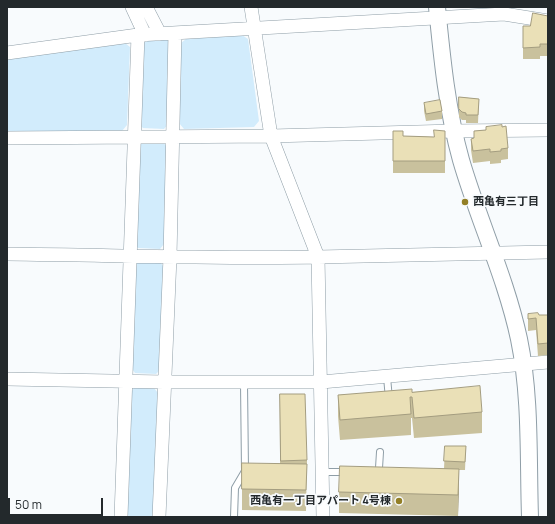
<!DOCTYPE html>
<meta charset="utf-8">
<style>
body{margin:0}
#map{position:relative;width:555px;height:524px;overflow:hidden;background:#f8fbfd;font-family:Manrope,sans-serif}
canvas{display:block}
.frame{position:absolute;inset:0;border:8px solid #23292c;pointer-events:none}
.scale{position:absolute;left:8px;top:498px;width:95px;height:18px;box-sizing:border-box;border:2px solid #23292c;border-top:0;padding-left:5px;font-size:12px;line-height:14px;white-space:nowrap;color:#23292c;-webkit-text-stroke:3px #f8fbfd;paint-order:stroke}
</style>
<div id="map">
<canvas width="555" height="524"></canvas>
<div class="frame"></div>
<div class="scale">50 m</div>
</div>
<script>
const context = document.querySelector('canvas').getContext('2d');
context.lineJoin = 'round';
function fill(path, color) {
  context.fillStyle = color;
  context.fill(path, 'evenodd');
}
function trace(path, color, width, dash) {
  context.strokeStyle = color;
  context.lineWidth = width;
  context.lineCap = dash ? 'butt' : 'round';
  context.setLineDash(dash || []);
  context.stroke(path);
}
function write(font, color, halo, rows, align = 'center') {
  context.font = font + ' Manrope,"Noto Sans JP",sans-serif';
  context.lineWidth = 3.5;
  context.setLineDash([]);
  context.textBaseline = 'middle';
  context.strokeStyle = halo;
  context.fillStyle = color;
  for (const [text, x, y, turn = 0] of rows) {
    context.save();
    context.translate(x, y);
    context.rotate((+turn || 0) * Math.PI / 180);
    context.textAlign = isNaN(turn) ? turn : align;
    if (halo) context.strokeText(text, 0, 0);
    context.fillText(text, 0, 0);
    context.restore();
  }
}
fill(new Path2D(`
 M242,35L248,39L259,121L254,127L184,129L179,123L181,43L186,39Z
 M167,39L170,45L168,124L164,129L143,128L138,123L141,46L145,40Z
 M125,43L130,47L127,125L122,131H7V59Z
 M142,141L163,142L167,147L164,244L160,249L138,248L133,242L137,148Z
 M138,261L160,262L164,267L160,370L156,374L135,373L130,366L133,265Z
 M134,388H154L158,393L155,513L152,517H129L126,511L131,392Z`), '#d2ecfc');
const service = new Path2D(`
 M387,377L389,399
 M379,468L380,452
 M323,472H348
 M234,517L235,488L245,471L244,383`);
const minor = new Path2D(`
 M132,7L145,35
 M146,7L160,34
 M251,7L271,136L318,257L323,517
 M7,53L138,35L504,14L548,21
 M7,138L271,136L454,131L548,130
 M7,254C111,255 214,259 318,257C395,256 471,253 548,252
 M7,379L164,382H321L548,362
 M121,517L138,35
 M159,517L170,257L175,33`);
const tertiary = new Path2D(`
 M437,7C442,58 447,110 461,160C478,219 506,278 519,339C531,397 528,458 530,517`);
trace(service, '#8f9ea7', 8);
trace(minor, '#8f9ea7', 14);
trace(tertiary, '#8f9ea7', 18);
trace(service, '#fff', 6);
trace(minor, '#fff', 13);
trace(tertiary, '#fff', 16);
fill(new Path2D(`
 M548,16V56H540V59H523V26H530Z
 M459,97L479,99L478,123H466V120H462L459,117Z
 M424,103L442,111V119L426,121L424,111Z
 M486,127L508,148V159L501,160V163L490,164V161L473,163L471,150V139H474V131L486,130Z
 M393,131L403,136L434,137L445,131V173H393Z
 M528,314L539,315H548V355L538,356L536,330L528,331Z
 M412,392L482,412V433L414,438L412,418H411V435L340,440L338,416V395Z
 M280,394L307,460L306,511L242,510V489L280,464Z
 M445,446H466L465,470H459L458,516L339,513V492L444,469Z`), '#c9c19d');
fill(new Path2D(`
 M459,469V490L458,516V495Z`), '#a49d80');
const building = new Path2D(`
 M533,13L548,16V44H540V47L523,48V26H530Z
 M459,97L479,99L478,115H466V113L462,112L459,109Z
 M440,100L442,111L426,114L424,103Z
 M502,125V127L506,126L508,148L501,149V151L490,152V149L473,151L471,139L474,138V131L486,130V127Z
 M434,130L445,131V161H393V131H403V136L434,137Z
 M538,313L539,315H548V343L538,344L536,318L528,319V314Z
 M480,386L482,412L414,418L412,397H410L411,414L340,420L338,395L412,389V392Z
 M280,394H305L307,460L281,461Z
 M445,446H466L465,462L444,461Z
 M242,463L307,464L306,490L242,489Z
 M340,466L459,469L458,495L339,492Z`);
fill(building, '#eae0b7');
trace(building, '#a49d80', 1);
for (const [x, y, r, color] of [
 [465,202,4,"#937f26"],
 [399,501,4,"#937f26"]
]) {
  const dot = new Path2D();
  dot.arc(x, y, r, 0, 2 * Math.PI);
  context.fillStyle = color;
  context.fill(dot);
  trace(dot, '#f8fbfd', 1.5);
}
write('bold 11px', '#23292c', '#f8fbfd', [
 ["西亀有三丁目",473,202],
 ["西亀有一丁目アパート 4号棟",391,501,"right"]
], 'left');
</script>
